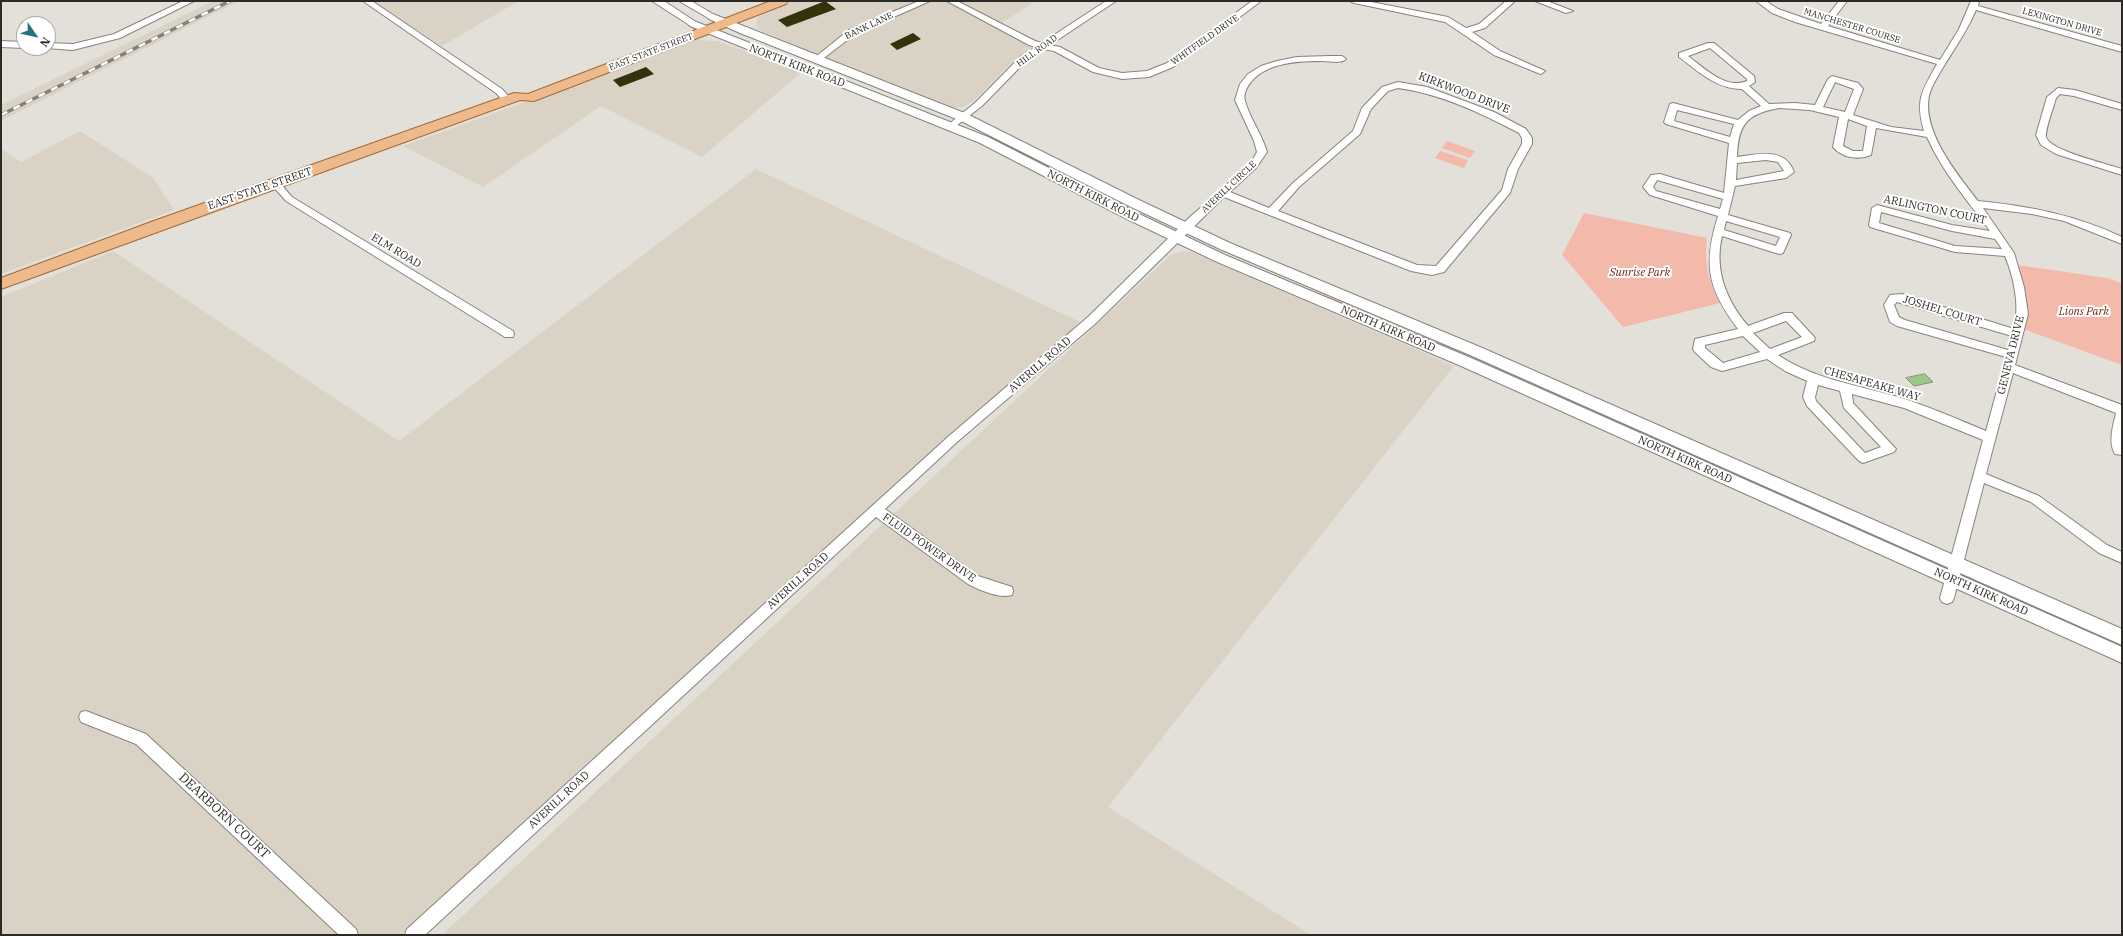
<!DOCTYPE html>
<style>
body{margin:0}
#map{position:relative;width:2123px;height:936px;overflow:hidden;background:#e3e0d9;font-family:"IBM Plex Serif",serif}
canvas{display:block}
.frame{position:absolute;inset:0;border:2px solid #2b2a27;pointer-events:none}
.north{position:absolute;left:16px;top:16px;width:40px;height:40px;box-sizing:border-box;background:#fff;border:1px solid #aaaaa9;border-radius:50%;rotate:124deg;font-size:11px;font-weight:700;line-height:16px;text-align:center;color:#2b2a27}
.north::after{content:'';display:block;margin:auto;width:14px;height:18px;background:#296f7d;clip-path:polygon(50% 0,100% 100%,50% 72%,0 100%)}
</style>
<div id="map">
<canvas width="2123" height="936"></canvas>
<div class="frame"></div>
<div class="north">N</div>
</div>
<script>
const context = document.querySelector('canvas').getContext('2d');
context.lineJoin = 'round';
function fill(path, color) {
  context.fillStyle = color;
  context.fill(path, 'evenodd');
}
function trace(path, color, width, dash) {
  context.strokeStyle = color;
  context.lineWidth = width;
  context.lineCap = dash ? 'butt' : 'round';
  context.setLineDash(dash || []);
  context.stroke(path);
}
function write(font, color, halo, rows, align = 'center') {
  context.font = font + ' "IBM Plex Serif",serif';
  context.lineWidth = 4;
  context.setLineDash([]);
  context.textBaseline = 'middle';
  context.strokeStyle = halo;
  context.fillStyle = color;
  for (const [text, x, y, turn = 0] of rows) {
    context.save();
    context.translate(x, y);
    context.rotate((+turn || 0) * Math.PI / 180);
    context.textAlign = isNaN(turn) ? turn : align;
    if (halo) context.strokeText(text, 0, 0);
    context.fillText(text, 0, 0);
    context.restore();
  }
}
fill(new Path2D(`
 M213,1H239L1,121V105Z
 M371,1H519L442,46Z
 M791,1H1036L1000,24L1041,42L1012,62L975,100L963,107L952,108L837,63L758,29L756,25L758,17Z
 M698,40L717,41L803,71L702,157L601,106L483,187L403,146Z
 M80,131L152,177L174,210L1,274V149L21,162Z
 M756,169L1080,322L402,935H1V297L113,251L399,441Z
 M1184,251L1191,252L1454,366L1108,807L1311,935H442L1172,254Z`), '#dad3c5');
fill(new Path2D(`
 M1447,141L1475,151L1470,158L1442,148Z
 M1440,151L1468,160L1464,168L1435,158Z
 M1584,213L1707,238C1704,265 1708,279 1720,303L1623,327L1562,255Z
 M2018,265L2107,278L2122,283V365L2023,329L2026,301Z
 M1273,276L1368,311L1470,355L1467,358Z
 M1474,356L1824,512L1712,467L1471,360Z`), '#f3b9ab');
const water = new Path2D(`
 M1925,374L1933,382L1914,386L1906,378Z`);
fill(water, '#9bc789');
trace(water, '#79986c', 1);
fill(new Path2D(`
 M825,1L836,9L787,27L778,20Z
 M913,33L921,39L897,50L890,44Z
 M646,67L654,74L620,87L613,80Z`), '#32330b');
const minor = new Path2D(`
 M183,1H194L120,38L73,50L46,48H48V43L73,44L114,34Z
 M363,1H372L502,89L512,100L510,102H504L496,93Z
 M919,1H930L855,34L820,61L813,59L849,30Z
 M947,1H957L1035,41L1042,43L1106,1H1116L1050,45L1060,47L1099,68L1122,73L1147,71L1167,63L1252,1H1261L1173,67L1149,77L1122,79L1093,72L1054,51L1044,49L1027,60L982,106L952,129L947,126L949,124L976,102L1021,56L1036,47L1029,45Z
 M1350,1H1366L1448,17L1466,28L1479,24L1506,1H1515L1485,28L1472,32L1500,51L1545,71L1541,74L1538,73L1494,55L1445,22L1354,3Z
 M1535,1H1547L1573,11L1566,13Z
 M1756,1H1766L1778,9L1821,24L1839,1H1847L1828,26L1940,60L1959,29L1971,1H1979L1978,6L2122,46V52L1976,10C1964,38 1945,61 1932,87C1915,124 1957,174 1978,201C2029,206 2076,215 2122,237V244L2064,221L2032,214L1983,208L2014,253L2024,287L2028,314L2015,365L2122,405V455L2115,454C2108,442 2113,426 2116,413L2013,373L1986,474L2039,496L2107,545L2122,552V563L2099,553L2031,502L1984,483L1954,598L1952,602L1947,604L1942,602L1940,598L1983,440L1904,408L1852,394L1853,403L1896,449L1894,452L1863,463L1859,461L1807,406L1803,397L1807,381L1785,371L1767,359L1722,371L1711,367L1695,352L1693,349L1695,339L1738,329C1707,288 1703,264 1718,216L1650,195L1643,187L1651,175L1660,174L1724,193L1729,143L1666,124L1664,122L1670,104L1673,103L1738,120L1749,111L1761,106L1742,89C1716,89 1698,71 1679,57V53L1708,43H1714L1754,76L1755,82L1749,86L1769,104L1795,103L1815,105L1828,79L1832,76L1858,83L1863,89L1853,115L1891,127L1924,131C1915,99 1922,91 1937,64L1795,22L1772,13ZM1710,48L1747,79V81C1726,90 1704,68 1688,56ZM1835,82L1854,89L1845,112L1823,107ZM1779,108L1810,110L1839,117L1833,147C1842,158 1859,160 1871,155L1876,128L1927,137C1943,173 1968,201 1990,231L1952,225L1877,205L1872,208L1869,225L1870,227L1955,252L2005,256C2014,278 2020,306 2014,329L1902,294L1890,295L1884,305L1890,322L1897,326L2006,357L1986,431C1957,419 1928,406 1898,397C1854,384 1816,380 1778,355L1814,341L1815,338L1792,313H1784L1748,326C1726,300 1714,270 1722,236L1779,254L1783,253L1791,235L1790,233L1728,215L1735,186L1786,178L1794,172C1785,147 1758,154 1737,157C1738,125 1746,114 1779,108ZM1677,110L1734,124L1730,137L1674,121ZM1848,119L1867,126L1863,151H1853L1843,146ZM1766,160L1778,162L1784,171L1736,180L1737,163ZM1657,180L1723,199L1720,209L1656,191L1653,187ZM1881,212L1952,231L1995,239L2002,249L1955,246L1879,223ZM1726,221L1780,237L1776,246L1724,230ZM1897,302L2012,336L2008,350L1905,320L1899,317L1894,305ZM1786,321L1802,337L1770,349L1753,333ZM1743,336L1760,352L1723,363L1705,348V345ZM1818,385L1840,391L1844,408L1881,447L1865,453L1816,401L1815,397Z
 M1,41L24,42V48L1,47Z
 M1330,56H1342L1346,59C1341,64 1330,61 1323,61C1300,61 1267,62 1251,82C1247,86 1243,95 1245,101C1250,119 1262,134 1267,152L1256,168L1230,192L1269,208L1293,183L1353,131L1362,108L1382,87L1398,82L1427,87L1494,112L1526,129L1532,138V144L1518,169L1510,193L1444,272L1432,275L1411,271L1224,197L1096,323L957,442L885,509L978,576L1012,587L1013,591L1012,595C1000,599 979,590 968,584L876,517L425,935H405L407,929L949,436L1088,317L1190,217L1250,164L1257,152L1254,141L1235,100L1240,84L1248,74L1261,66L1277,61L1297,57ZM1398,88C1441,94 1481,113 1519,133L1522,138V144L1508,169L1502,190L1436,266L1417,265L1278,211L1299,187L1360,134L1371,109L1388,91Z
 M2058,88L2075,90L2122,104V110L2074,96L2060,94L2056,98C2054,106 2045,129 2046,137C2050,151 2108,164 2122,169V175L2056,154L2041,145L2036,135L2047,97Z
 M276,181L279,182L292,197L513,331L514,334L513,337H505L286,201L271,184Z
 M86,711L146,734L356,929L358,935H339L136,744L81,722L79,717L81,712Z`);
const tertiary = new Path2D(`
 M652,1H664L699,24L694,27L691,26Z
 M679,1H691L718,17L716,19H710Z`);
const secondary = new Path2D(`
 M713,14L967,114L1139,200L1230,243L1480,347L2122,629V645L1470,355L1220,249L1129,206L959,120L740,33L709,19L707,17Z
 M694,21L988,137L1137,213L1225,255L1471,358L2122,647V663L1461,366L1215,261L1127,219L980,143L690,26L688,24L690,22Z`);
const primary = new Path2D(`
 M771,1H788L786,4L534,101L520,100L1,289V278L151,222L514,93L528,94Z`);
trace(minor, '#87837d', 2);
trace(tertiary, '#87837d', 2);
trace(secondary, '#87837d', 2);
trace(primary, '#a26a35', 2);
fill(minor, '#fff');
fill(tertiary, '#fff');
fill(secondary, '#fff');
fill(primary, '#eeba8b');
const rail = new Path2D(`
 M1,115L230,1`);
trace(rail, '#82807c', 3.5);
trace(rail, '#fff', 2.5, [7]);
write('9px', '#2b2a27', '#fff', [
 ["LEXINGTON DRIVE",2062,22,16],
 ["BANK LANE",869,26,-25],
 ["MANCHESTER COURSE",1852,26,17],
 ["WHITFIELD DRIVE",1205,40,-35],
 ["HILL ROAD",1037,51,-36],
 ["EAST STATE STREET",651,52,-21],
 ["AVERILL CIRCLE",1229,187,-43]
]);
write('11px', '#2b2a27', '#fff', [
 ["NORTH KIRK ROAD",797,66,21],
 ["KIRKWOOD DRIVE",1464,93,21],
 ["EAST STATE STREET",260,189,-19],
 ["NORTH KIRK ROAD",1093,196,27],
 ["ARLINGTON COURT",1935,210,12],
 ["ELM ROAD",396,251,31],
 ["JOSHEL COURT",1942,311,17],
 ["NORTH KIRK ROAD",1388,329,23],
 ["GENEVA DRIVE",2011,355,-76],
 ["AVERILL ROAD",1040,365,-41],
 ["CHESAPEAKE WAY",1872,384,16],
 ["NORTH KIRK ROAD",1685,460,24],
 ["FLUID POWER DRIVE",929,548,35],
 ["AVERILL ROAD",798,581,-42],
 ["NORTH KIRK ROAD",1981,592,24],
 ["AVERILL ROAD",559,800,-43]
]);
write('italic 11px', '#751d07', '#fff', [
 ["Sunrise Park",1640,273],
 ["Lions Park",2084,312]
]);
write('13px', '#2b2a27', '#fff', [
 ["DEARBORN COURT",224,816,43]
]);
</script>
